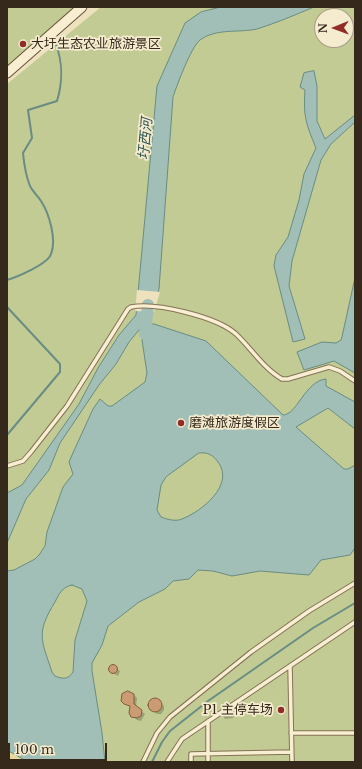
<!DOCTYPE html>
<meta charset="utf-8">
<style>
body{margin:0}
#map{position:relative;width:362px;height:769px;overflow:hidden;background:#ede1be;font-family:"Libre Baskerville",serif}
canvas{display:block}
.frame{position:absolute;inset:0;border:8px solid #35291c;pointer-events:none}
.north{position:absolute;left:314px;top:8px;width:40px;height:40px;box-sizing:border-box;background:#f5ebce;border:1px solid #a89d87;border-radius:50%;rotate:269deg;font-size:11px;font-weight:700;line-height:16px;text-align:center;color:#35291c}
.north::after{content:'';display:block;margin:auto;width:14px;height:18px;background:#932b28;clip-path:polygon(50% 0,100% 100%,50% 72%,0 100%)}
.scale{position:absolute;left:8px;top:743px;width:99px;height:18px;box-sizing:border-box;border:2px solid #35291c;border-top:0;padding-left:5px;font-size:12px;line-height:14px;white-space:nowrap;color:#35291c;-webkit-text-stroke:3px #f5ebce;paint-order:stroke}
</style>
<div id="map">
<canvas width="362" height="769"></canvas>
<div class="frame"></div>
<div class="north">N</div>
<div class="scale">100 m</div>
</div>
<script>
const context = document.querySelector('canvas').getContext('2d');
context.lineJoin = 'round';
function fill(path, color) {
  context.fillStyle = color;
  context.fill(path, 'evenodd');
}
function trace(path, color, width, dash) {
  context.strokeStyle = color;
  context.lineWidth = width;
  context.lineCap = dash ? 'butt' : 'round';
  context.setLineDash(dash || []);
  context.stroke(path);
}
function write(font, color, halo, rows, align = 'center') {
  context.font = font + ' "Libre Baskerville","Noto Sans SC",serif';
  context.lineWidth = 3.5;
  context.setLineDash([]);
  context.textBaseline = 'middle';
  context.strokeStyle = halo;
  context.fillStyle = color;
  for (const [text, x, y, turn = 0] of rows) {
    context.save();
    context.translate(x, y);
    context.rotate((+turn || 0) * Math.PI / 180);
    context.textAlign = isNaN(turn) ? turn : align;
    if (halo) context.strokeText(text, 0, 0);
    context.fillText(text, 0, 0);
    context.restore();
  }
}
fill(new Path2D(`
 M7,7H82L7,73Z
 M101,7H355V762H7V84ZM322,16H346V40H322Z`), '#c2cb93');
fill(new Path2D(`
 M7,750L28,762H7Z`), '#e9d79b');
const water = new Path2D(`
 M221,7H314C295,15 276,23 257,29C239,33 216,28 200,40C191,47 177,85 173,97L159,289L150,317L129,342L116,364L99,385L60,443L49,470L26,499L7,543V493L22,485L79,404L98,368L119,335L136,315L157,86L185,23L201,12Z
 M314,71L317,86V121L325,139L355,115V122L331,144L321,160L292,261L289,286L305,339L293,342L274,266L276,255L288,237L299,200L304,174L316,148C306,124 303,116 305,90L300,87L304,73Z
 M355,278V373L334,361L304,370L297,352L322,342L336,343L341,340Z
 M154,324L206,341L283,415C297,415 305,381 326,379V386L355,402V429L328,408L296,427L344,469H348L355,465V548L350,555L321,560L309,575L260,571L232,576L213,571L198,570L189,579L173,581L165,589L139,602L108,626L102,645L92,663V671L102,733L105,762H28L7,750V571L14,570L35,559L39,555L45,546L47,532L63,487L73,474L69,462L72,455L93,409L100,399L108,406H112L145,382L147,373L142,340L151,325ZM199,453C208,452 213,455 218,462C235,485 202,511 182,519C176,522 166,519 161,517L157,510L161,485L166,477ZM72,585L82,589L87,601L75,640L73,672C68,680 62,679 55,676L52,672C41,639 36,633 55,602C59,594 62,587 72,585Z`);
fill(water, '#a2bfb7');
trace(water, '#698c84', 1);
fill(new Path2D(`
 M137,290L160,292L154,312L135,311Z`), '#ede1be');
fill(new Path2D(`
 M111,666L120,671L118,676L110,671Z
 M134,695L137,698L136,707L145,714L141,721L137,720L131,714V707L125,704Z
 M153,700H156L164,706V710L161,714H157L149,707Z
 M226,703H231L233,705L222,713L220,710Z
 M234,709L236,711L233,718L225,719L223,716Z`), '#0003');
trace(new Path2D(`
 M7,280C17,277 48,264 51,254C57,240 49,213 41,201C38,196 33,192 30,186C26,176 24,164 23,153L32,138L28,110L57,101C63,81 63,64 56,44
 M7,307L60,364V372L7,435
 M152,762L162,742L170,731L208,701L313,628L355,603`), '#698c84', 2);
trace(new Path2D(`
 M145,334L148,305`), '#a2bfb7', 12);
const building = new Path2D(`
 M108.5 669a4.5 4.5 0 1 1 9 0a4.5 4.5 0 1 1-9 0Z
 M128,691L134,694V704L142,710L141,716L137,718L131,717L129,713L130,706L124,704L121,701L122,694Z
 M148 705a7 7 0 1 1 14 0a7 7 0 1 1-14 0Z`);
fill(building, '#cb9b74');
trace(building, '#845c3d', 1);
const lane = new Path2D(`
 M7,466L23,461L31,452L67,406L128,309L131,307C156,302 217,317 236,334C251,348 264,369 282,379H288L329,367L340,371L355,381
 M290,666L292,762
 M208,721V762
 M291,733H355
 M143,762L157,733L170,717L251,652L309,611L355,583
 M167,762L182,739L355,622
 M191,762V754L291,752`);
const secondary = new Path2D(`
 M7,73L82,7`);
trace(lane, '#857157', 5.5);
trace(secondary, '#67523b', 11);
trace(lane, '#f8eed1', 3.5);
trace(secondary, '#f8eed1', 9);
for (const [x, y, r, color] of [
 [23,44,4,"#932b28"],
 [181,423,4,"#932b28"],
 [281,710,4,"#932b28"]
]) {
  const dot = new Path2D();
  dot.arc(x, y, r, 0, 2 * Math.PI);
  context.fillStyle = color;
  context.fill(dot);
  trace(dot, '#f5ebce', 1.5);
}
write('13px', '#35291c', '#f5ebce', [
 ["大圩生态农业旅游景区",31,44],
 ["磨滩旅游度假区",189,423],
 ["P1 主停车场",273,710,"right"]
], 'left');
write('italic 14px', '#2b5453', '#f5ebce', [
 ["圩西河",146,139,-85]
]);
</script>
